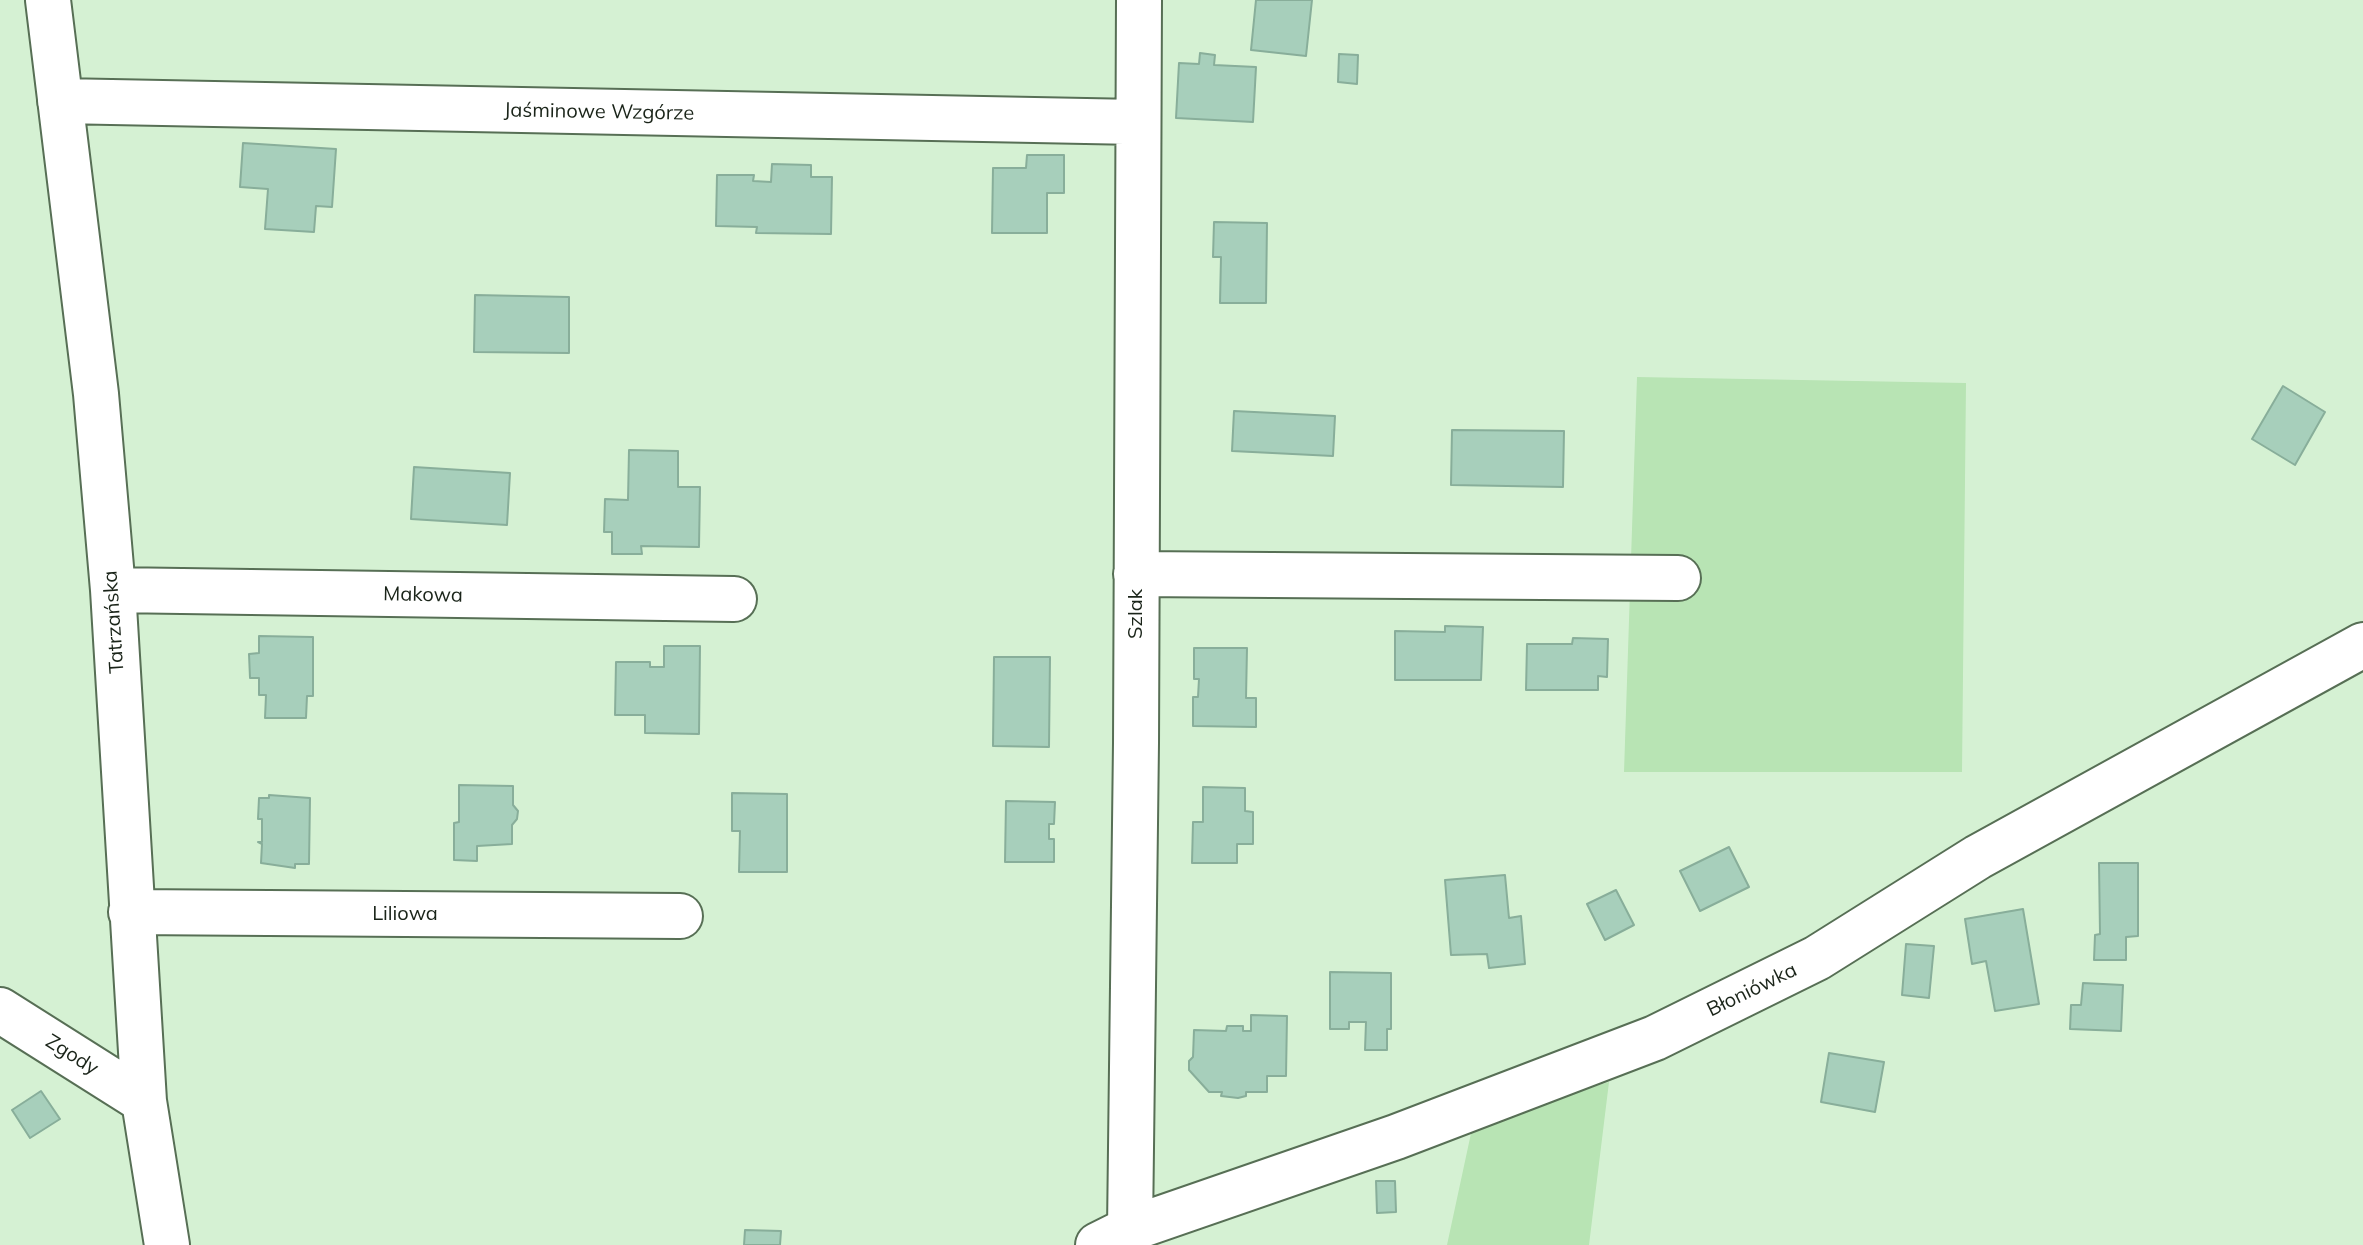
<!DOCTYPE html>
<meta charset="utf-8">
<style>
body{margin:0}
canvas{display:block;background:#d5f1d3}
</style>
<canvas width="2363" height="1245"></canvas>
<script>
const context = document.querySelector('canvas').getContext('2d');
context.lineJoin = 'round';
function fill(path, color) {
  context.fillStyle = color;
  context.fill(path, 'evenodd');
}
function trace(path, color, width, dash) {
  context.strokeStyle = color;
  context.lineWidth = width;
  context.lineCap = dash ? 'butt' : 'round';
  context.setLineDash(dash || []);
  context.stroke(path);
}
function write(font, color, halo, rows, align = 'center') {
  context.font = font + ' Mulish,sans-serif';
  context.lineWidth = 8;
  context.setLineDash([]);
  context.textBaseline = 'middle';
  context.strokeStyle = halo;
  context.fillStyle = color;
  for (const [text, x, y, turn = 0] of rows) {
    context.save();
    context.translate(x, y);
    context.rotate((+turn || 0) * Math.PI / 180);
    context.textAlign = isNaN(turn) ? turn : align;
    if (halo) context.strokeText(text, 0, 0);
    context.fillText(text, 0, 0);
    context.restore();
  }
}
fill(new Path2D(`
 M1637,377L1966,383L1962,772H1624Z
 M1609,1082L1589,1245H1447L1473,1124Z`), '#b8e4b4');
const building = new Path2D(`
 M1256,0H1312L1306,56L1251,50Z
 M1200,53L1215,55L1214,65L1256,67L1253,122L1176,118L1179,63L1199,64Z
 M1339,54L1358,55L1357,84L1338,82Z
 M243,143L336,149L332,207L316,206L314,232L265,229L268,189L240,187Z
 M1027,155H1064V193H1047V233H992L993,168H1026Z
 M772,164L811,165V177H832L831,234L756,233L757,227L716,226L717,175H754L753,181L771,182Z
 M1214,222L1267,223L1266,303H1220L1221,257H1213Z
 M475,295L569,297V353L474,352Z
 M2283,386L2325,412L2295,465L2252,439Z
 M1234,411L1335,416L1333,456L1232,451Z
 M1452,430L1564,431L1563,487L1451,485Z
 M629,450L678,451V487H700L699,547L641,546L642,554H612V532H604L605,499L628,500Z
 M414,467L510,473L507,525L411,519Z
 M1445,626L1483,627L1481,680H1395V631L1445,632Z
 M259,636L313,637V696H307L306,718H265L266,695H259V678H250L249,654L259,653Z
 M1573,638L1608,639L1607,677L1598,676V690H1526L1527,644H1572Z
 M664,646H700L699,734L645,733V715H615L616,662H650V667H664Z
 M1194,648H1247L1246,698H1256V727L1193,726V697H1198L1199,679H1194Z
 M994,657H1050L1049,747L993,746Z
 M459,785L513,786V805L518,811L517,819L512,825V844L477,846V861L454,860V823L459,822Z
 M1203,787L1245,788V811L1253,812V844H1237V863H1192L1193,822H1203Z
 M732,793L787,794V872H739L740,831H732Z
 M269,795L310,798L309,864H295V868L261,863L262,844L258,842H262V819H258L259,798H269Z
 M1006,801L1055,802L1054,824H1049V839H1054V862H1005Z
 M1729,847L1749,887L1700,911L1680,871Z
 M2099,863H2138V936L2126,937V960H2094L2095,935L2100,934Z
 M1505,875L1509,918L1521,916L1525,964L1489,968L1487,954L1451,955L1445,880Z
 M1616,890L1634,925L1605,940L1587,904Z
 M2023,909L2039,1004L1995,1011L1986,961L1972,964L1965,919Z
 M1906,944L1934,946L1929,998L1902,995Z
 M1330,972L1391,973V1029H1387V1050H1365L1366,1022H1349V1029H1330Z
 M2083,983L2123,985L2121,1031L2070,1029L2071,1005H2081Z
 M1251,1015L1287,1016L1286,1076H1267V1092H1246V1096L1238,1098L1221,1096L1222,1092H1209L1189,1070V1061L1193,1057L1194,1030L1226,1031L1227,1026H1243V1031H1251Z
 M1829,1053L1884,1062L1875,1112L1821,1102Z
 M41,1091L60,1119L30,1138L12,1110Z
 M1376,1181H1395L1396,1212L1377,1213Z
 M745,1230L781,1231L780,1245H744Z`);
fill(building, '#a7cfbb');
trace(building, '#88ae9a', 2);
const minor = new Path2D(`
 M48,0L96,394L113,590L144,1101L167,1245
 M60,101L1137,122
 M1136,574L1678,578
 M113,590L734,599
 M131,912L680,916
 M0,1010L144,1101
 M1130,1229L1136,743L1139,0
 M1098,1245L1130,1229L1396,1137L1655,1038L1817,958L1978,857L2363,645`);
trace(minor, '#576f55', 48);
trace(minor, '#fff', 44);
write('20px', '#1a2419', '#fff', [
 ["Jaśminowe Wzgórze",599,112,1],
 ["Makowa",423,595,1],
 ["Szlak",1136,614,-90],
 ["Tatrzańska",114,622,-94],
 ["Liliowa",405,914],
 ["Błoniówka",1752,990,-26],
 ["Zgody",72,1055,32]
]);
</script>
